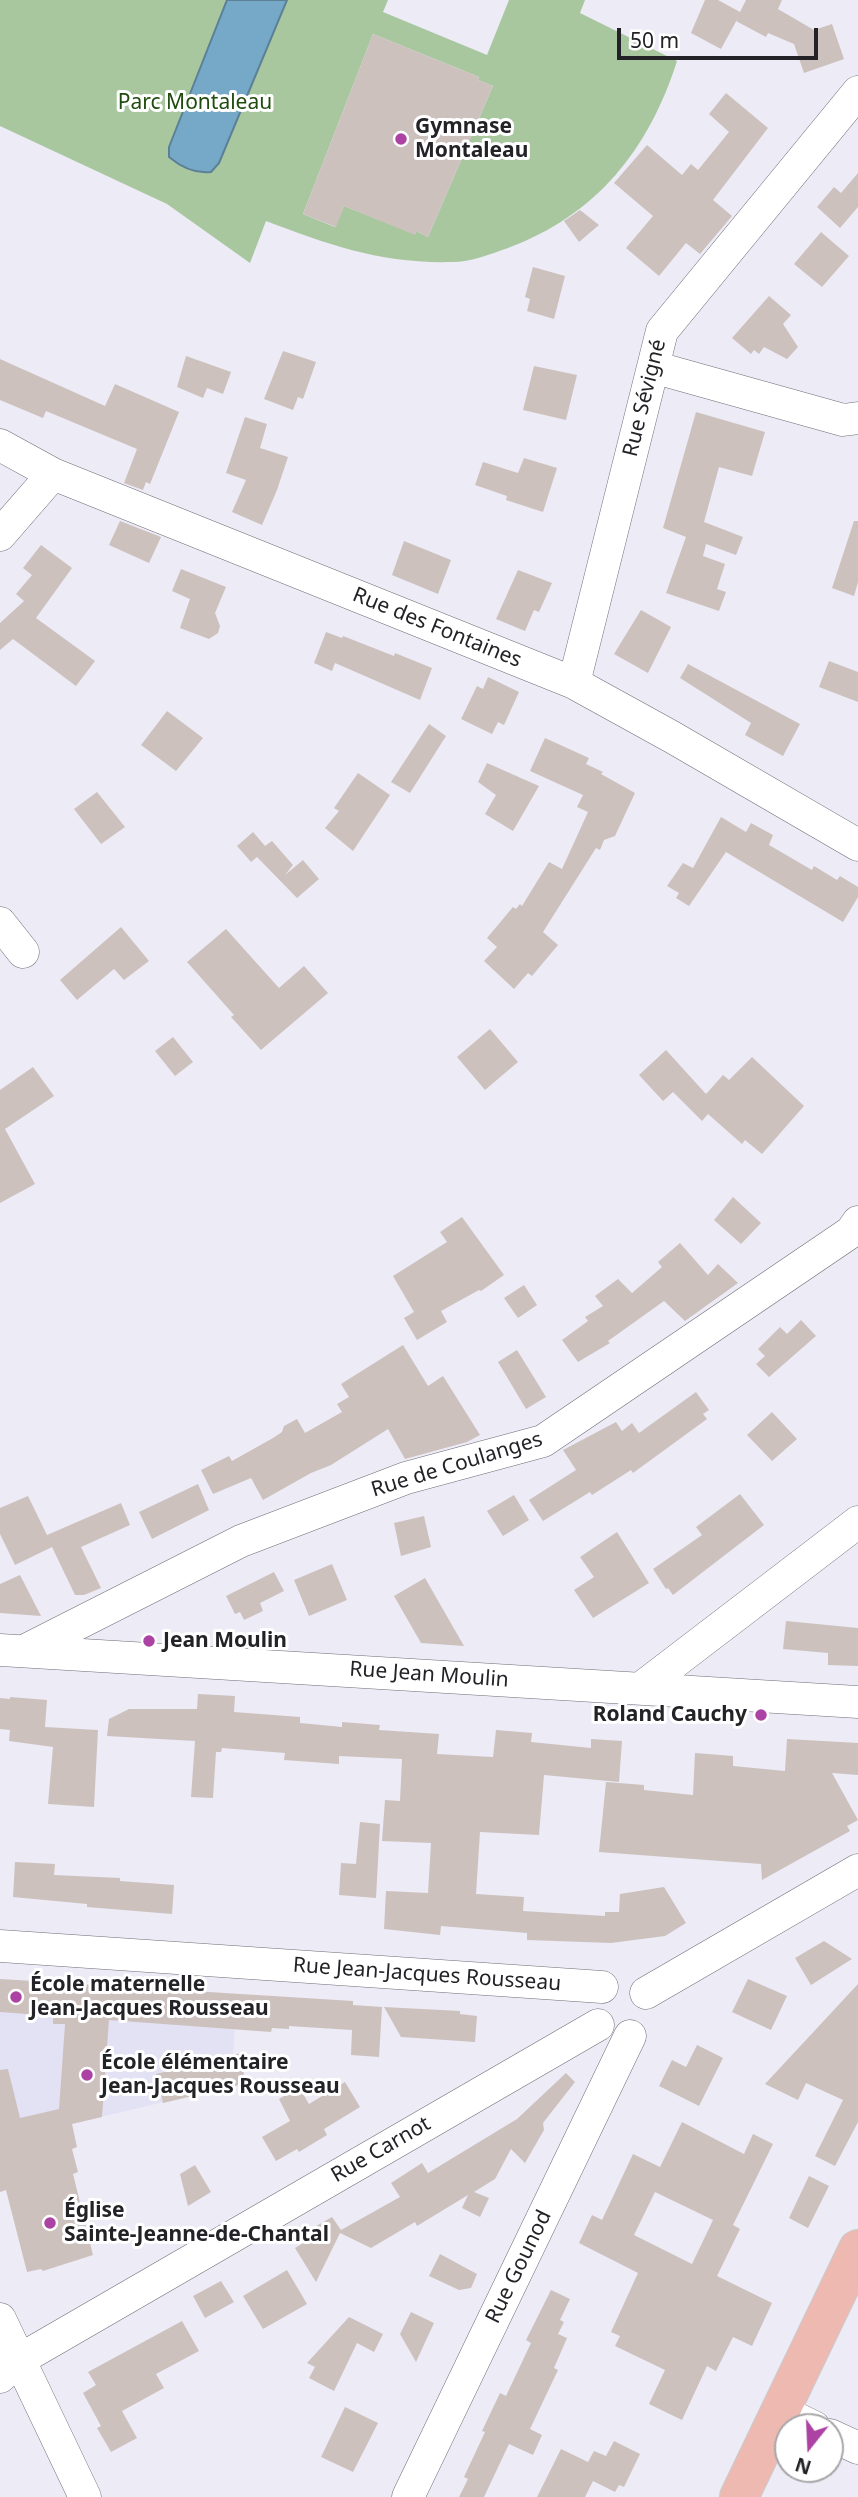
<!DOCTYPE html>
<meta charset="utf-8">
<style>
body{margin:0}
#map{position:relative;width:858px;height:2497px;overflow:hidden;background:#ecebf6;font-family:"Noto Sans",sans-serif}
canvas{display:block}
.north{position:absolute;left:774px;top:2413px;width:70px;height:70px;box-sizing:border-box;background:#fff;border:2px solid #a7a7a9;border-radius:50%;rotate:198deg;font-size:19px;font-weight:700;line-height:28px;text-align:center;color:#232327}
.north::after{content:'';display:block;margin:auto;width:24px;height:32px;background:#ac42a3;clip-path:polygon(50% 0,100% 100%,50% 72%,0 100%)}
.scale{position:absolute;left:617px;top:28px;width:201px;height:32px;box-sizing:border-box;border:4px solid #232327;border-top:0;padding-left:9px;font-size:21px;line-height:24px;white-space:nowrap;color:#232327;-webkit-text-stroke:5px #fff;paint-order:stroke}
</style>
<div id="map">
<canvas width="858" height="2497"></canvas>
<div class="north">N</div>
<div class="scale">50 m</div>
</div>
<script>
const context = document.querySelector('canvas').getContext('2d');
context.lineJoin = 'round';
function fill(path, color) {
  context.fillStyle = color;
  context.fill(path, 'evenodd');
}
function trace(path, color, width, dash) {
  context.strokeStyle = color;
  context.lineWidth = width;
  context.lineCap = dash ? 'butt' : 'round';
  context.setLineDash(dash || []);
  context.stroke(path);
}
function write(font, color, halo, rows, align = 'center') {
  context.font = font + ' "Noto Sans",sans-serif';
  context.lineWidth = 6;
  context.setLineDash([]);
  context.textBaseline = 'middle';
  context.strokeStyle = halo;
  context.fillStyle = color;
  for (const [text, x, y, turn = 0] of rows) {
    context.save();
    context.translate(x, y);
    context.rotate((+turn || 0) * Math.PI / 180);
    context.textAlign = isNaN(turn) ? turn : align;
    if (halo) context.strokeText(text, 0, 0);
    context.fillText(text, 0, 0);
    context.restore();
  }
}
fill(new Path2D(`
 M0,1979L237,1994L231,2086L0,2141Z`), '#e3e2f5');
fill(new Path2D(`
 M0,0H388L383,12L487,55L509,0H585L580,13L677,61C649,149 597,215 508,248C491,254 471,262 452,262C383,264 329,245 266,221L250,263L167,204L0,126ZM373,34L479,77L478,80L493,86L428,237L416,231L415,234L344,206L335,227L303,214Z`), '#a8c79f');
const water = new Path2D(`
 M227,0H287L219,163L211,172C195,174 181,167 169,157V147Z`);
fill(water, '#75a9c7');
trace(water, '#5c8197', 2);
fill(new Path2D(`
 M705,0H718L740,12L746,0H782L778,9L814,30L832,24L844,59L804,73L794,44L768,33L766,37L736,21L739,16L721,49L691,33Z
 M373,34L479,77L478,80L493,86L428,237L416,231L415,235L344,206L336,227L303,214Z
 M726,93L768,128L713,200L732,216L700,254L686,243L659,276L626,248L653,216L614,183L647,145L682,175L691,164L698,170L729,132L709,114Z
 M858,173V207L840,228L817,207L834,187L841,193Z
 M580,210L599,225L579,242L564,221Z
 M821,232L849,256L822,287L794,264Z
 M533,267L565,276L554,319L527,311L530,299L525,297Z
 M769,296L791,315L783,324L798,347L787,359L764,347L759,354L754,350L751,354L732,338Z
 M283,351L316,362L303,399L298,397L293,410L264,399Z
 M186,356L231,372L223,394L207,388L203,398L177,387Z
 M0,359L105,406L115,384L179,412L150,484L146,482L143,490L124,483L137,449L46,411L43,418L0,400Z
 M534,366L577,375L566,420L523,410Z
 M696,412L765,432L752,476L719,467L704,522L743,537L736,555L706,544L703,556L725,564L717,589L726,592L719,611L666,593L686,537L663,528Z
 M245,417L267,424L260,448L288,457L277,490L262,525L232,512L246,480L226,473Z
 M524,458L557,468L543,512L506,500L507,496L475,485L483,462L518,473Z
 M120,521L161,537L149,563L109,545Z
 M854,521H858V582L854,596L832,588Z
 M404,541L451,560L438,594L392,575Z
 M41,545L72,568L36,618L95,661L76,686L13,639L0,650V623L24,601L16,594L32,575L23,568Z
 M181,569L226,587L215,613L220,626L218,633L209,639L180,628L190,599L172,591Z
 M518,570L552,583L539,612L534,610L525,631L496,619Z
 M641,610L671,627L648,673L614,654Z
 M326,632L342,638L343,636L394,656L395,653L432,668L420,700L335,663L332,671L314,663Z
 M829,661L858,672V702L819,687Z
 M688,664L800,724L783,756L745,735L751,723L680,678Z
 M488,677L519,692L504,725L498,722L492,734L461,719L477,686L483,689Z
 M167,711L203,738L176,771L141,745Z
 M429,724L446,736L410,793L391,782Z
 M545,738L589,758L586,764L603,772L601,774L635,793L615,836L604,840L600,850L596,848L543,932L558,945L532,976L528,973L514,989L484,961L497,947L487,938L513,907L516,909L520,904L522,906L549,862L562,869L588,812L577,807L583,795L530,771Z
 M487,763L539,786L513,831L485,814L496,795L478,782Z
 M358,773L390,795L353,851L325,828L339,811L334,808Z
 M97,792L125,827L101,844L74,809Z
 M721,817L746,832L751,823L773,835L769,845L812,870L814,866L837,880L840,876L858,887V897L843,922L726,852L689,906L676,898L679,893L667,886L683,863L693,868Z
 M253,832L265,846L272,841L293,865L285,875L303,860L319,879L297,898L257,857L251,862L237,846Z
 M121,927L149,961L124,980L114,969L77,1000L60,980Z
 M226,929L279,988L304,966L328,993L261,1050L231,1017L234,1015L187,962Z
 M490,1029L518,1062L485,1090L457,1057Z
 M173,1037L193,1062L175,1076L155,1051Z
 M666,1050L706,1094L723,1075L729,1080L752,1057L804,1106L762,1154L745,1140L742,1144L708,1114L702,1121L673,1092L663,1101L639,1075Z
 M33,1067L54,1096L5,1129L35,1184L0,1203V1090Z
 M733,1197L761,1223L741,1244L714,1220Z
 M462,1217L504,1275L481,1291L479,1290L441,1311L447,1322L417,1340L404,1318L414,1312L393,1276L447,1242L440,1232Z
 M680,1243L708,1275L718,1264L738,1283L685,1321L664,1301L608,1341L610,1343L578,1362L562,1340L588,1321L585,1317L603,1306L595,1296L618,1279L632,1293L662,1267L658,1262Z
 M524,1285L537,1305L518,1318L504,1298Z
 M801,1320L816,1336L769,1377L756,1364L765,1356L758,1349L780,1327L787,1334Z
 M403,1345L428,1386L443,1376L480,1435L467,1442L405,1459L388,1429L331,1465L311,1473L263,1500L251,1478L213,1494L201,1470L229,1456L232,1461L273,1438L282,1432L284,1426L297,1419L305,1433L342,1412L337,1404L349,1397L341,1384Z
 M517,1350L546,1397L526,1409L498,1362Z
 M696,1392L709,1410L703,1414L707,1419L633,1473L631,1470L592,1495L590,1492L543,1521L529,1500L576,1470L563,1450L616,1422L622,1431L632,1423L639,1433Z
 M772,1412L797,1439L772,1461L747,1435Z
 M198,1484L209,1510L152,1539L139,1512Z
 M740,1494L764,1525L673,1595L668,1588L666,1589L653,1569L702,1535L696,1527Z
 M514,1495L529,1520L503,1536L487,1511Z
 M28,1496L47,1535L121,1503L130,1525L81,1547L101,1588L84,1595H75L52,1547L15,1565L0,1534V1508Z
 M424,1516L431,1547L401,1556L394,1523Z
 M617,1532L649,1583L593,1618L574,1590L594,1577L580,1557Z
 M332,1564L347,1600L309,1616L294,1580Z
 M274,1572L284,1591L260,1603L263,1611L244,1620L240,1612L235,1614L226,1596Z
 M20,1575L41,1616L0,1613V1584Z
 M425,1578L464,1646L421,1643L394,1596Z
 M786,1621L858,1628V1666L828,1665V1653L783,1649Z
 M198,1694L235,1696L234,1712L300,1717V1723L342,1727V1722L380,1725L379,1730L439,1734L437,1754L493,1757L496,1730L532,1733L531,1742L591,1748V1739L622,1741L619,1782L544,1775L539,1835L480,1832L476,1894L524,1897L523,1911L605,1916V1912H619L620,1894L664,1887L686,1923L665,1936L611,1943L527,1940V1933L441,1926L440,1935L384,1929L386,1891L428,1893L431,1843L382,1841L385,1800L400,1801L402,1759L339,1756V1764L284,1760L285,1753L222,1748L221,1752H216L213,1798L191,1797L195,1741L107,1736L109,1719L129,1709H197Z
 M10,1697L47,1700L45,1727L98,1730L94,1807L48,1804L53,1747L9,1741L10,1730L0,1729V1698L10,1699Z
 M787,1739L858,1743V1775L832,1773L858,1820L847,1826L850,1831L762,1880L761,1864L599,1852L606,1782L644,1785V1790L693,1795L695,1753L733,1756V1766L785,1771Z
 M360,1822L380,1824L376,1898L339,1895L341,1863L356,1864Z
 M15,1862L55,1864L54,1875L120,1878V1881L174,1885L172,1914L87,1907V1904L13,1897Z
 M824,1941L852,1959L811,1985L795,1958Z
 M0,1979L353,2001V2005L382,2007L379,2057L351,2055L352,2030L289,2026V2029L272,2028L271,2032L109,2020L102,2117L72,2124L77,2147L72,2149L78,2172L73,2174L93,2255L43,2271L41,2269L27,2272L6,2190L0,2192V2070L8,2069L20,2118L59,2109L65,2024H53V2016L0,2012Z
 M748,1979L787,1996L771,2030L732,2012Z
 M858,1984V2122L835,2166L815,2156L843,2100L806,2083L798,2100L765,2084Z
 M384,2007L460,2011V2014L477,2016L475,2042L401,2037Z
 M697,2045L723,2058L699,2106L659,2086L672,2060L686,2067Z
 M245,2052L243,2084L163,2103L156,2074Z
 M566,2073L575,2082L543,2123L544,2130L525,2163L511,2149L495,2179L474,2192L489,2198L480,2217L462,2208L468,2195L417,2226L415,2222L371,2248L340,2233L316,2282L295,2248L308,2240L304,2233L332,2217L341,2230L400,2197L391,2183L422,2163L428,2173L517,2119Z
 M345,2082L360,2107L324,2129L327,2135L299,2152L297,2149L276,2161L262,2137L290,2121L279,2099L299,2087L309,2104Z
 M682,2122L744,2154L753,2134L773,2144L733,2225L740,2229L717,2276L772,2303L752,2346L733,2337L716,2371L707,2366L682,2420L649,2404L665,2370L615,2346L620,2336L611,2332L638,2273L579,2243L592,2215L602,2220L633,2154L660,2167ZM655,2192L713,2220L692,2264L634,2235Z
 M195,2165L211,2192L188,2206L180,2174Z
 M809,2176L829,2186L808,2228L789,2218Z
 M440,2254L477,2274L471,2288L459,2290L429,2276Z
 M287,2270L307,2304L263,2329L243,2296Z
 M221,2281L234,2302L205,2318L193,2296Z
 M551,2290L570,2299L560,2320L564,2322L558,2334L567,2338L554,2368L558,2370L530,2429L542,2435L533,2455L509,2444L484,2497H459L468,2479L464,2477L485,2432L482,2431L500,2393L506,2396L531,2343L526,2340Z
 M411,2312L434,2323L416,2362L400,2334Z
 M349,2317L383,2334L374,2352L357,2343L334,2391L309,2378L315,2367L307,2363Z
 M182,2321L199,2351L156,2374L164,2388L122,2411L137,2438L111,2452L97,2428L101,2426L83,2393L96,2385L88,2372Z
 M345,2407L378,2423L353,2472L321,2457Z
 M614,2441L640,2454L624,2487L619,2485L615,2492L593,2481L585,2497H537L561,2449L588,2462L594,2451L606,2456Z`), '#cdc1be');
const minor = new Path2D(`
 M653,367L843,420L858,418
 M0,445L53,474L574,683L672,737L858,845
 M0,535L53,474
 M574,683L662,331L858,92
 M0,923L23,952
 M0,1650L858,1702
 M24,1651L241,1541L406,1478L543,1441L851,1232L858,1222
 M641,1688L858,1522
 M0,1946L602,1987
 M646,1993L858,1870
 M0,2319L85,2497
 M0,2377L19,2360L598,2025
 M781,2411L814,2427
 M830,2435L858,2448
 M408,2497L630,2036`);
const major = new Path2D(`
 M739,2497L858,2249`);
trace(minor, '#6e6d77', 33);
trace(major, '#cacacb', 40);
trace(minor, '#fff', 32);
trace(major, '#eeb9b1', 38);
for (const [x, y, r, color] of [
 [401,139,7,"#ac42a3"],
 [149,1641,7,"#ac42a3"],
 [761,1715,7,"#ac42a3"],
 [16,1997,7,"#ac42a3"],
 [87,2075,7,"#ac42a3"],
 [50,2223,7,"#ac42a3"]
]) {
  const dot = new Path2D();
  dot.arc(x, y, r, 0, 2 * Math.PI);
  context.fillStyle = color;
  context.fill(dot);
  trace(dot, '#fff', 2.5);
}
write('21px', '#204b0f', '#fff', [
 ["Parc Montaleau",195,103]
]);
write('bold 21px', '#232327', '#fff', [
 ["Gymnase",415,127],
 ["Montaleau",415,151],
 ["Jean Moulin",163,1641],
 ["Roland Cauchy",747,1715,"right"],
 ["École maternelle",30,1985],
 ["Jean-Jacques Rousseau",30,2009],
 ["École élémentaire",101,2063],
 ["Jean-Jacques Rousseau",101,2087],
 ["Église",64,2211],
 ["Sainte-Jeanne-de-Chantal",64,2235]
], 'left');
write('21px', '#232327', '#fff', [
 ["Rue Sévigné",645,398,-76],
 ["Rue des Fontaines",437,628,22],
 ["Rue de Coulanges",457,1465,-17],
 ["Rue Jean Moulin",429,1675,4],
 ["Rue Jean-Jacques Rousseau",427,1975,4],
 ["Rue Carnot",381,2150,-30],
 ["Rue Gounod",519,2267,-64]
]);
</script>
